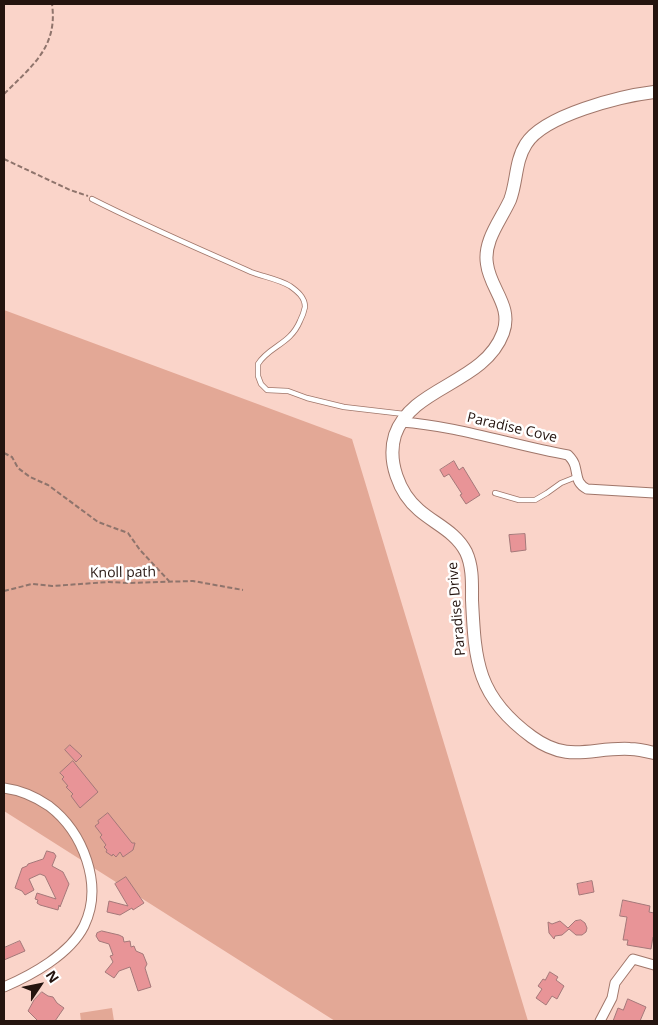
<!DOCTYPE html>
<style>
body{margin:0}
#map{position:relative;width:658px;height:1025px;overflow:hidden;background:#fad4c9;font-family:"Open Sans",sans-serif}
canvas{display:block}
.frame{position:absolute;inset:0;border:5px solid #24140f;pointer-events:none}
.north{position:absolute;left:15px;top:960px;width:50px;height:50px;-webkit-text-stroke:4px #fff;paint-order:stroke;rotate:56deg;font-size:14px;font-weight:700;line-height:20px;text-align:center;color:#24140f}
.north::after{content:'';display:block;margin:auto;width:18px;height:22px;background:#24140f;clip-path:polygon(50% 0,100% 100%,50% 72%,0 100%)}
</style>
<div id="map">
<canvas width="658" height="1025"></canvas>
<div class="frame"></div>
<div class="north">N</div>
</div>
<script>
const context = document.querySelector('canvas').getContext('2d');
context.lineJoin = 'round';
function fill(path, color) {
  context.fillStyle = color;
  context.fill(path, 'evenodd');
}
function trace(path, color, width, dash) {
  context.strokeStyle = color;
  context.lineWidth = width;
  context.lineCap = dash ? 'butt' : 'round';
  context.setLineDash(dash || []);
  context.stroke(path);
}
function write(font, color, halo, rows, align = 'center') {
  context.font = font + ' "Open Sans",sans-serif';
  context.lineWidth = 5;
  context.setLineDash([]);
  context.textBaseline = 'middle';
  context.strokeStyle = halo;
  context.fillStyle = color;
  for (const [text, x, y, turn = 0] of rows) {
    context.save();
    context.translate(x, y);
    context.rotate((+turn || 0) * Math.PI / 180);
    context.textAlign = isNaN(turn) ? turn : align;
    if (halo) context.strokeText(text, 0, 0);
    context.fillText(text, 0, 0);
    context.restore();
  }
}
fill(new Path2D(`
 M4,310L352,439L528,1021H335L4,811Z
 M112,1008L114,1021H81L80,1013Z`), '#e3a896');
const building = new Path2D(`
 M454,461L459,470L463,467L480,495L466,504L460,495L462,494L449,474L444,477L440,470Z
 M525,534L526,550L511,552L509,535Z
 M70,745L82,756L76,762L65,750Z
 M73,761L98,792L80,808L71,796L73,794L66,787L68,786L62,779L64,777L60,773Z
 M108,813L132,843H135L133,850L123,857L120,852L116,857L113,854L112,856L106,852L107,850L104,847L106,845L100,837L102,835L95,826L99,823L98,821Z
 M47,851L54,853L56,856L52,866L63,872L69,884L60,907L59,905L58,910L40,905L37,903L38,900L35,899L37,893L56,899L45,876L40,874L29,879L34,890L25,895L22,891L15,888L22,868L27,866L28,864L43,859Z
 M126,877L144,903L133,910L132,908L120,915L107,912L109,901L128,906L115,884Z
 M592,881L594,892L579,895L577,884Z
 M623,900L650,906L649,912L654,913V937H653L651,949L627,945L628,940H623L627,917L620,916Z
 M581,920L585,923L587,928L586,932L582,935H576L569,929L562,935L555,936L554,939L549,933L548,922L552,924L560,921L568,928L575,921Z
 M102,931L119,935L123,937L124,942L130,941L131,947L134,946L136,951L143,954L147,964L145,968L151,987L138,991L130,967L119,971L114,978L105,972L113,962L110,956L113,955L109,944L99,941L96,936L97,933Z
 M20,941L25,951L4,960V948Z
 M550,972L558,977L556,980L564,986L557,999L552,996L546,1005L536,998L542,989L538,986L543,979L545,980Z
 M42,992L48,996L53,997L57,1003L64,1008L55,1021H38L28,1011L34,1000Z
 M628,999L646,1007L640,1021H613L618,1008L623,1010Z`);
fill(building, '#e89497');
trace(building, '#a47879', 1);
const lane = new Path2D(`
 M92,199C143,225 197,248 251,272C264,277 278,279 290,286C297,291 305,297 305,307C304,312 302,317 300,321C290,345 269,346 258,364V376L261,384L267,390L288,391L307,398L344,407L404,414
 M495,493L519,500H535L547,493L561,483L576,477`);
const street = new Path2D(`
 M401,422C458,426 512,445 568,455C571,458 574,462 575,466C578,477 576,483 587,489L654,493
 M4,788C19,790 36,797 49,806C83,832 104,885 84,926C70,954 32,975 4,987
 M600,1021L612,998L615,983L633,959L654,965`);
const secondary = new Path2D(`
 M654,92C621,96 544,115 526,144C515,161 517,182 510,200C501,220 483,241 487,264C490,289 513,306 503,333C484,384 412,386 395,435C387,461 399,493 419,510C435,524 456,532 466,552C473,567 472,584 472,600C475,662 477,697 532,737C569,764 591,747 630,749C638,749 646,751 654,753`);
trace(lane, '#a0766a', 6);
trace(street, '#a0766a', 11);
trace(secondary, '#a0766a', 14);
trace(new Path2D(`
 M4,94C32,66 58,47 52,4
 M4,159L70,190L88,196
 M4,453L12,457L18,468L30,477L48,485L98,522L128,533L140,550L169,581
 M4,591L32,584L52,586L109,582L128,583L193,581L243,590`), '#8f746c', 2, [5, 2.5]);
trace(lane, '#fff', 4.5);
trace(street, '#fff', 9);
trace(secondary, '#fff', 12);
write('14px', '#24140f', '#fff', [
 ["Paradise Cove",512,428,13],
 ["Knoll path",123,573,-1],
 ["Paradise Drive",457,609,-95]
]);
</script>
